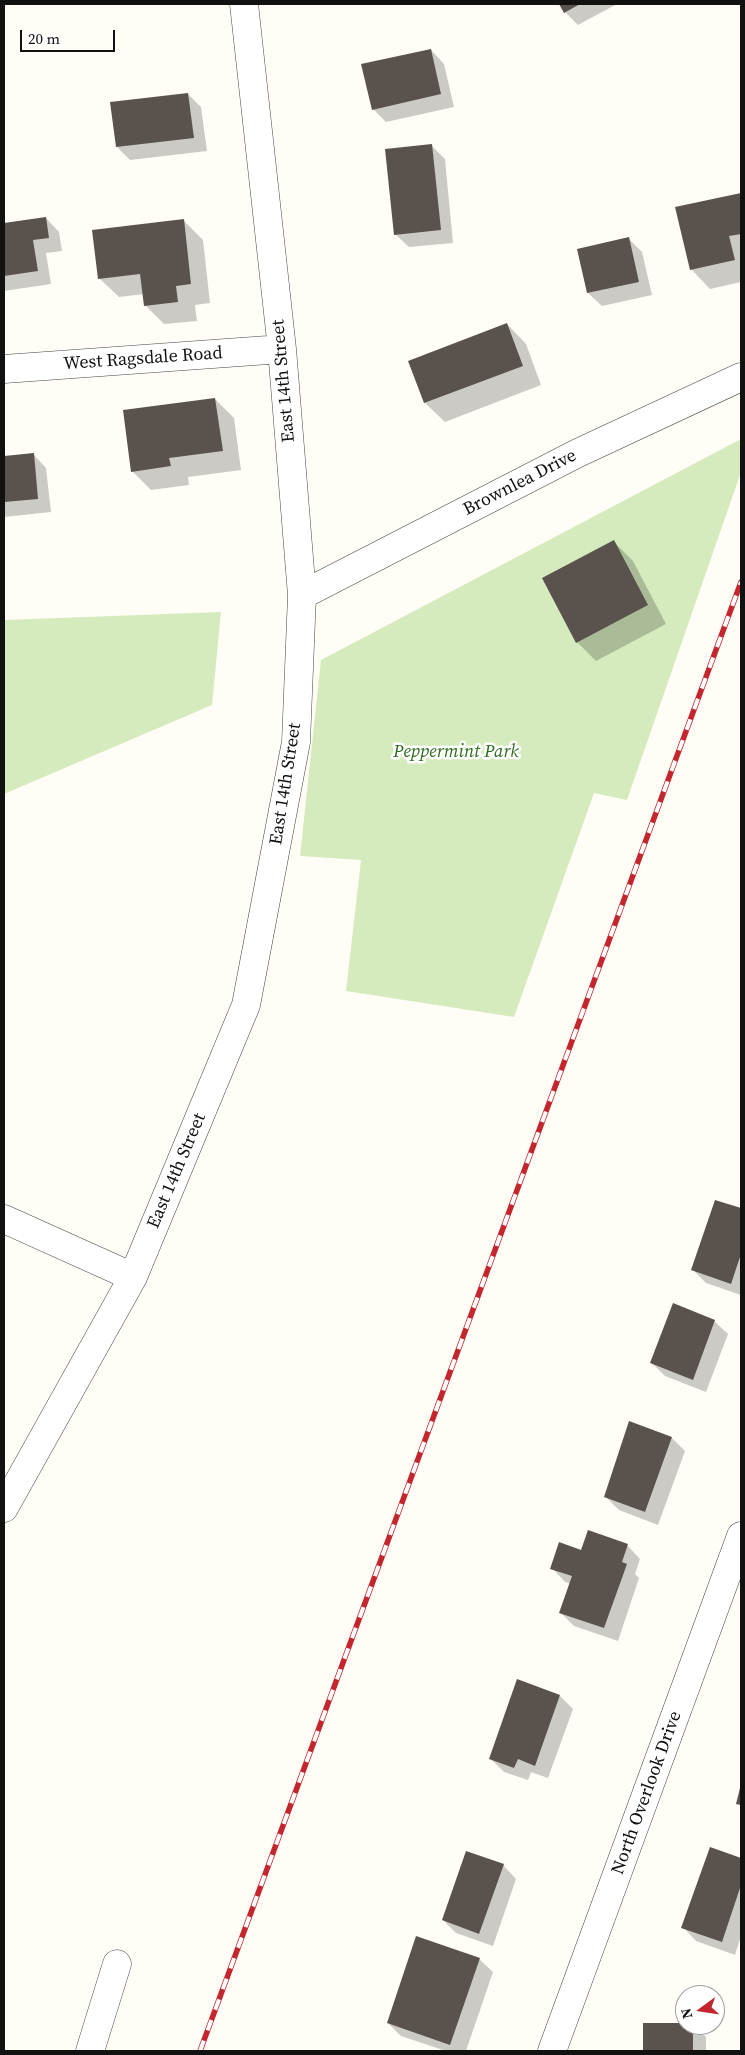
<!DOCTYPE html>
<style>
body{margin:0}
#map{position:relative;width:745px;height:2055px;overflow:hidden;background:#fffdf5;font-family:"Source Serif 4",serif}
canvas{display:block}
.frame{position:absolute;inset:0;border:5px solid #111;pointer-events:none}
.north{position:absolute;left:675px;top:1985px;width:50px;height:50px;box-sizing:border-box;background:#fff;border:1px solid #a0a0a0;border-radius:50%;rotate:256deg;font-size:14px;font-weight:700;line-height:20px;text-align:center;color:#111}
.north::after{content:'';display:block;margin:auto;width:18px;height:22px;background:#c4262e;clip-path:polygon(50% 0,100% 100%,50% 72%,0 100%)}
.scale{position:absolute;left:20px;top:30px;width:95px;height:22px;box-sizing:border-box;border:2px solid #111;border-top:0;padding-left:6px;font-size:15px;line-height:18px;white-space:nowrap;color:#111;-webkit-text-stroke:4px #fff;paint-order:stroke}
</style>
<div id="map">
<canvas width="745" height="2055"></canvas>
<div class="frame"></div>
<div class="north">N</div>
<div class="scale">20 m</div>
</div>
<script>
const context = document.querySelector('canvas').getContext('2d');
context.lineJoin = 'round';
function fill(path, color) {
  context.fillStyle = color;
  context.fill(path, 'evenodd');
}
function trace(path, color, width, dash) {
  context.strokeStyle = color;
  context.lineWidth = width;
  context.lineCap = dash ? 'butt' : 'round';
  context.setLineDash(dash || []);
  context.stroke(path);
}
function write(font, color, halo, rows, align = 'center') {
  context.font = font + ' "Source Serif 4",serif';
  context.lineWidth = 5;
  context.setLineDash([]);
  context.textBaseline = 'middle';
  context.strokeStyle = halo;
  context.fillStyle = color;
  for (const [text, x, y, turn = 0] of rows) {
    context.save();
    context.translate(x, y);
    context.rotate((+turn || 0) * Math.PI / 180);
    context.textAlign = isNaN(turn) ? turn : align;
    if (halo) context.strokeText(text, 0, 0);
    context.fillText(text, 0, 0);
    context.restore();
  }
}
fill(new Path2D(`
 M741,439V472L627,800L594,793L514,1017L346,991L361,860L300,856L321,660Z
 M221,612L212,705L4,794V620Z`), '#d5ebbd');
fill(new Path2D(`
 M560,4H617L578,25L565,12Z
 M431,50L444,64L454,107L386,122L373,109Z
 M188,94L201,107L207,151L130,160L117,147Z
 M432,146L445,159L453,243L409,247L395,234Z
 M741,194V282L710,289L691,269L677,208Z
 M46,218L59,232L62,251L46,253L51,284L4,291V224Z
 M183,220L203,240L210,303L195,305L197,321L164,324L145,305L144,294L119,297L99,278Z
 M629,239L642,252L652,295L602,306L588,293Z
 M507,324L526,344L541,385L445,422L425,403L410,362Z
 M215,399L234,418L241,470L188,477L189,485L151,490L132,471Z
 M33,454L46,468L51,512L4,517V458Z
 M614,542L633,561L666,624L596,661L577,642Z
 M716,1201L741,1210V1295L706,1283L693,1270Z
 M714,1321L728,1334L706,1392L665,1376L652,1363Z
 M672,1438L685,1451L658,1525L619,1510L606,1497Z
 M627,1545L640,1559L635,1574L639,1578L618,1641L574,1626L561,1613L571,1584L565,1582L552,1568L582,1551Z
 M560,1696L573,1709L548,1778L531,1772L528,1780L504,1772L490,1758Z
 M711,1849L741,1860V1936L735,1955L696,1941L683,1927Z
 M503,1865L516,1879L493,1946L456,1933L443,1920Z
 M479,1959L493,1972L466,2051H446L401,2036L388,2023Z
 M644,2024L693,2025L706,2037V2051H644Z`), '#0003');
fill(new Path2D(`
 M559,4H580L564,13Z
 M431,49L441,94L372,110L361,64Z
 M188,93L194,138L116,147L110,102Z
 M432,144L441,230L394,235L385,149Z
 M741,193V234L729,236L735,260L690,270L675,207Z
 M46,217L49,238L33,240L38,271L4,276V223Z
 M184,219L191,284L176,286L178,302L144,306L140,274L98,279L92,230Z
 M629,237L639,282L587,293L577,249Z
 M507,323L523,366L424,403L408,361Z
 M215,398L223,451L169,458L171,466L131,472L123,410Z
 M34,453L38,499L4,502V456Z
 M614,540L648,605L576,643L542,578Z
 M715,1200L741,1208V1254L731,1284L691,1270Z
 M673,1303L715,1320L693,1380L650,1363Z
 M629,1421L672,1437L645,1512L604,1497Z
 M588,1530L628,1544L622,1562L627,1564L604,1628L559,1613L572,1576L550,1569L559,1542L581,1550Z
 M517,1679L560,1695L535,1766L518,1759L514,1768L489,1759Z
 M741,1784V1805L736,1804Z
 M710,1847L741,1858V1885L722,1942L681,1928Z
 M466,1851L504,1864L479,1934L442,1920Z
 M416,1936L480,1958L450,2045L387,2023Z
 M643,2023H685V2025H693V2051H643Z`), '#5a524d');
const minor = new Path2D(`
 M4,369L282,349
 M302,595L578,453L741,377
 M4,1219L133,1277
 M4,1508L133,1277L246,1005L296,742L302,595L282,349L244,4
 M90,2051L117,1964
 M552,2051L741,1536`);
trace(minor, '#444', 29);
trace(minor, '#fff', 28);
const rail = new Path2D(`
 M200,2051L741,582`);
trace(rail, '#c4262e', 5.5);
trace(rail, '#fff', 4, [11]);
write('18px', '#111', '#fff', [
 ["West Ragsdale Road",143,359,-4],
 ["East 14th Street",284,381,-95],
 ["Brownlea Drive",520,483,-27],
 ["East 14th Street",286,784,-81],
 ["East 14th Street",177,1171,-67],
 ["North Overlook Drive",647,1793,-70]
]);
write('italic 18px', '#2f6b1f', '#fff', [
 ["Peppermint Park",456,752]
]);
</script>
